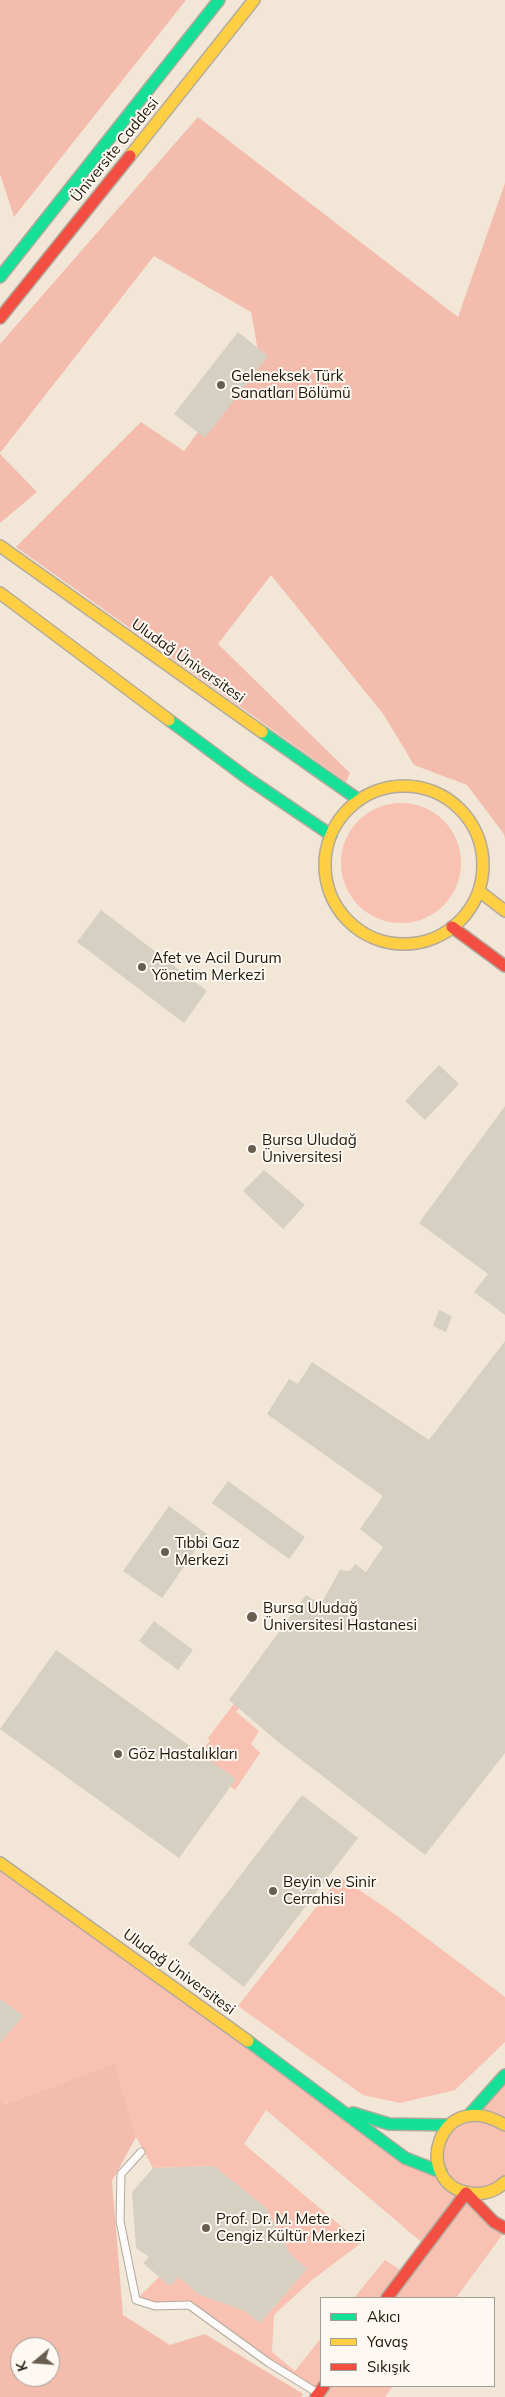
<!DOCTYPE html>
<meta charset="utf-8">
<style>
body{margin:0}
#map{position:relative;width:505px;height:2397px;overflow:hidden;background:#f2e6d6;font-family:Mulish,sans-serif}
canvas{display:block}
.legend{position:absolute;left:320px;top:2297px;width:175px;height:90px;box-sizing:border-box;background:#fdf8f2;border:1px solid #a39e95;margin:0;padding:6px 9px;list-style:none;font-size:15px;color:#1d160a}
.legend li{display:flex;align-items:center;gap:10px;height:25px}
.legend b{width:25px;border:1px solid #a39e95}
.north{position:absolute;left:10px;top:2337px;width:50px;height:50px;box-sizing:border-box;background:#fdf8f2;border:1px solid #a39e95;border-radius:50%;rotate:252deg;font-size:14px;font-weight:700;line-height:20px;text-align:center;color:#1d160a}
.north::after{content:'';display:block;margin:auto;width:18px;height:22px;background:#685f51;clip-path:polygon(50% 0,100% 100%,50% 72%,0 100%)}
</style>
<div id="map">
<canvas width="505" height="2397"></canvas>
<ul class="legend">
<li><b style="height:6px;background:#16e098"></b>Akıcı</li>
<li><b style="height:6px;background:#ffcf43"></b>Yavaş</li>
<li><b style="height:6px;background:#f24e42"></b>Sıkışık</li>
</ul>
<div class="north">K</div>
</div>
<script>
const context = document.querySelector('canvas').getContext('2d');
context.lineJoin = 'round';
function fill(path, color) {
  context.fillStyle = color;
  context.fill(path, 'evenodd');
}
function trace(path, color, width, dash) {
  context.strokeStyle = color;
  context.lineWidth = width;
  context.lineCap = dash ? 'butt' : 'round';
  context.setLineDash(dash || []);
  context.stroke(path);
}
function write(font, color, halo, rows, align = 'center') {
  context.font = font + ' Mulish,sans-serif';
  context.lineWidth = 4;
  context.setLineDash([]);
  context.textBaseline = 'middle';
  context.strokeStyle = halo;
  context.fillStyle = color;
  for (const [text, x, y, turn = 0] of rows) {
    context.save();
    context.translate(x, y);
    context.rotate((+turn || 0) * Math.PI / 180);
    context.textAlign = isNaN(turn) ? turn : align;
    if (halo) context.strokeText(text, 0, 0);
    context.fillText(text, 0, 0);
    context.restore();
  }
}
fill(new Path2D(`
 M341 863a60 60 0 1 1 120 0a60 60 0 1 1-120 0Z
 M307,1608L314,1611L236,1712L259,1731L251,1744L260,1753L235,1790L201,1766L211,1752L205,1746L210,1741L208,1738Z
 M0,1863L433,2169L437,2147L505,2075V2182L478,2194L505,2231L456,2298H354L385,2260L405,2273L426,2246L266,2110L244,2144L361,2243L312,2280L274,2315L272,2352L295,2371L321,2338V2386H393L385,2397H322L189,2305L155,2306L136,2300L159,2277L170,2286L179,2277L198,2294L245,2311L260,2323L307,2269L290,2254L266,2208L214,2166L153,2168L136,2137L115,2063L4,2105L0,2098V2043L23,2016L0,1999Z
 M340,1877L389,1910L505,1997V2042L455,2090L400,2103L363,2095L238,2006Z`), '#f8c1b1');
fill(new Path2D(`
 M0,0H186L14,217L0,174Z
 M198,117L458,317L505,183V839L504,834L467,785L414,765L384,715L271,575L218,644L350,773L346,782L16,547L141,422L184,451L258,351L251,312L154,256L0,453V344Z
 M0,454L37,492L0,523Z
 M115,2063L136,2137L112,2181L123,2315L170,2345L205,2334L303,2394L301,2397H0V2098L4,2105ZM20,2347H50V2377H20Z`), '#f3bcac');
fill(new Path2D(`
 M238,332L268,356L205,438L174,414Z
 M101,910L207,991L184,1023L77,942Z
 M439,1065L459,1084L425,1120L405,1101Z
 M505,1106V1315L474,1292L488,1274L419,1223Z
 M264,1170L305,1205L283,1229L243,1191Z
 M439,1310L452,1316L446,1332L433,1326Z
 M505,1341V1753L425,1855L277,1741L229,1700L306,1595L321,1604L340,1570L350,1571L355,1564L366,1572L383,1547L360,1529L383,1496L267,1414L289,1379L298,1384L312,1362L429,1440Z
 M228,1481L305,1537L289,1559L212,1503Z
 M169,1506L207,1534L162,1598L123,1571Z
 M154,1621L193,1650L178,1670L139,1641Z
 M56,1650L236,1779L179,1858L0,1729Z
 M302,1795L358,1838L244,1987L188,1944Z
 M0,1999L23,2016L0,2043Z
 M214,2166L266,2208L290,2254L307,2269L260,2323L245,2311L198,2294L179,2277L170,2286L143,2263L149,2257L136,2248L132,2192L153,2168Z`), '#d6d0c2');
const lane = new Path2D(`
 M141,2152L121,2174L120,2221L136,2300L155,2306L189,2305L269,2363L316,2392`);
const fast = new Path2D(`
 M0,277L219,0
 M169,720L247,778L331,835
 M262,732L359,800
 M248,2041L405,2158L441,2172
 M353,2113L389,2124L448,2125
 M470,2114L505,2075`);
const slow = new Path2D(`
 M130,156L254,0
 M0,546L262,732
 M0,593L169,720
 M325 865a79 79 0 1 1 158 0a79 79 0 1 1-158 0Z
 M479,891L505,911
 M0,1863L248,2041
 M505,2125C437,2084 411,2185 470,2193C483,2195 495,2192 505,2182`);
const jam = new Path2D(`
 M0,318L130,156
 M452,927L505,966
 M387,2298L466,2193L494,2222L505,2228
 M316,2397L324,2386`);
trace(lane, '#b3aa9e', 9);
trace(fast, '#b3aa9e', 14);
trace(slow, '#b3aa9e', 14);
trace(jam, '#b3aa9e', 14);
trace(lane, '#fdfbf9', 7);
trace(fast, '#16e098', 11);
trace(slow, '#ffcf43', 11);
trace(jam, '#f24e42', 11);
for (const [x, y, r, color] of [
 [221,385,5,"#685f51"],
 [142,967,5,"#685f51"],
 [252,1149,5,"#685f51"],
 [165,1552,5,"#685f51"],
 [252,1617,6,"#685f51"],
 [118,1754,5,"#685f51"],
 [273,1891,5,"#685f51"],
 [206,2228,5,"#685f51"]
]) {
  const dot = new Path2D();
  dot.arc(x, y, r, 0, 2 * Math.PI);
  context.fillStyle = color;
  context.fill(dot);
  trace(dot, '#fdf8f2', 2);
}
write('15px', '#1d160a', '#fdf8f2', [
 ["Üniversite Caddesi",115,150,-51],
 ["Uludağ Üniversitesi",188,661,35],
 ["Uludağ Üniversitesi",179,1972,36]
]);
write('15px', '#1d160a', '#fdf8f2', [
 ["Geleneksek Türk",231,376],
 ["Sanatları Bölümü",231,393],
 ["Afet ve Acil Durum",152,958],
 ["Yönetim Merkezi",152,975],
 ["Bursa Uludağ",262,1140],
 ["Üniversitesi",262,1157],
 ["Tıbbi Gaz",175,1543],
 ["Merkezi",175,1560],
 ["Bursa Uludağ",263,1608],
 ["Üniversitesi Hastanesi",263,1625],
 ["Göz Hastalıkları",128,1754],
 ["Beyin ve Sinir",283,1882],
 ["Cerrahisi",283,1899],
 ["Prof. Dr. M. Mete",216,2219],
 ["Cengiz Kültür Merkezi",216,2236]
], 'left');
</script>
